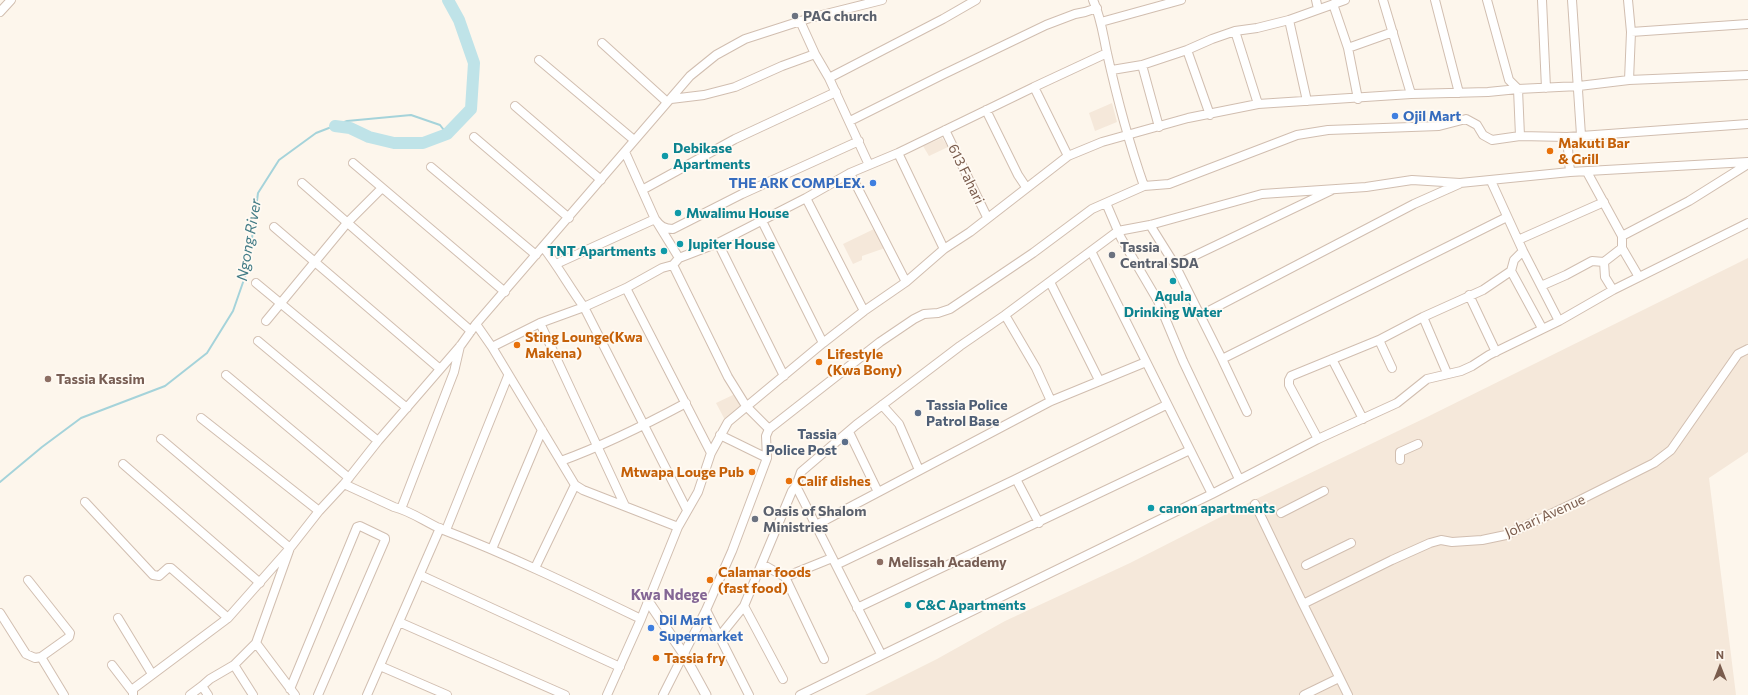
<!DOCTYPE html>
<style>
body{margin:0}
#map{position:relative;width:1748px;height:695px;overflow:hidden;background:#fdf6ec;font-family:Commissioner,sans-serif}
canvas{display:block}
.north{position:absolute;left:1700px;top:647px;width:40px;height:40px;-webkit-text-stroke:3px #fffaf3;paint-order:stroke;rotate:0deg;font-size:11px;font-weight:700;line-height:16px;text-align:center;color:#7a5c4d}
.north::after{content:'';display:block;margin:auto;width:14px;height:18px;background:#7a5c4d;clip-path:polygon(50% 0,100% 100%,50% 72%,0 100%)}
</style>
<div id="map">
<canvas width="1748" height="695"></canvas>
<div class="north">N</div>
</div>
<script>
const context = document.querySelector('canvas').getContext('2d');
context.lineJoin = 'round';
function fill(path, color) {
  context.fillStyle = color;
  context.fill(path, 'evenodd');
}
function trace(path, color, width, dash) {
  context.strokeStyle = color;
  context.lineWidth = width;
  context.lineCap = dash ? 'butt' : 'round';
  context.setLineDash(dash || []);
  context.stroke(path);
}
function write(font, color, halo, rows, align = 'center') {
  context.font = font + ' Commissioner,sans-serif';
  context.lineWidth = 3.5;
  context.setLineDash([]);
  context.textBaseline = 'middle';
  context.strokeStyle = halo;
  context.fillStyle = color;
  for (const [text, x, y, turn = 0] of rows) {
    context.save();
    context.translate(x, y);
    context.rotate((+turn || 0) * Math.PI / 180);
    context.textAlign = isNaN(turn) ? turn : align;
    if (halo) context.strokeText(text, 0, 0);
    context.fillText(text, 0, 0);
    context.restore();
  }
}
fill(new Path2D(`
 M1112,103L1117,122L1095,131L1089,113Z
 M942,138L948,147L929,156L923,146Z
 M874,229L885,248L862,256V260L853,264L843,244Z
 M1748,258V452L1709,478L1736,695H865L937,659L1005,621L1130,563L1252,501L1423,419Z
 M735,394L739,401L740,406L737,411L725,420L716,403Z`), '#f5e8da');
trace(new Path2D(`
 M0,482L42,447L81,418L165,386L207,353L233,311L248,268L258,193L279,160L316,133L347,121L411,115L440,125L447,134`), '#a5d3da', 2);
trace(new Path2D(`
 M335,126L350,128L369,137L394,143H423L447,134L471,109L474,63L459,20L448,0`), '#bfe3e8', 12);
const minor = new Path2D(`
 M1093,0C1101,17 1103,35 1107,53C1117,98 1129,143 1144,186
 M1316,0L1318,9
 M1383,0L1411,94
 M1435,0L1459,93
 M1487,0L1509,80L1518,89L1520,136
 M1542,0L1546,88
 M1572,0L1581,135
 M1628,0L1631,32L1629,80
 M1333,4L1348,48L1358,99
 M0,12L11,0
 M1289,20L1307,101
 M800,21L815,54
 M1101,22L1181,0
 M1235,31L1258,104
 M1631,32L1748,24
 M602,43L667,102
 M1348,48L1393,32
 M1187,50L1210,115
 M539,60L634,140
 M1142,65L1159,127
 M1112,70L1142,65L1187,50L1212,39L1235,31L1257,28L1289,20L1345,0
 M829,78L943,19L976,0
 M1034,87L1107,53
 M671,99L704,95L735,87L782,66L815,54L829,78L869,165
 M515,106L601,180
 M986,110L1018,175L1026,187
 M850,121L942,75L1046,25L1075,14L1085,12L1097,8
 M945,130L987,217
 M474,137L569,218
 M1567,137L1570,172
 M625,152L655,219C660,226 664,229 673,229L742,194L859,141
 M898,153L944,249
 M353,163L505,292
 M431,167L536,255
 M1587,172L1622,236V248L1604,262L1605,277L1613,290
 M850,173L906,282
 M1491,181L1523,251L1559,321
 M302,183L471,331
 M642,190L735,139L836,92
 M806,198L864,311
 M1106,203L1121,238L1158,301L1183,361L1239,479
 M762,221L823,343
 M1150,225L1175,265L1222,359L1507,217
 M274,227L440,369
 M1622,236L1689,201L1748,164
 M1518,240L1604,202
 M718,243L784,376
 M543,247C558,266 570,288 584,307L687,510
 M1622,248L1639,277
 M1091,251L1212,494
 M556,264L655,219L679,258
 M673,265L728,377L746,406L769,429
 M1175,265L1332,190
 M1511,271L1542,328
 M1050,282L1099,380
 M256,283L407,408
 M1541,286L1566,275L1592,261L1604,262
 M626,288L711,453
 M1469,295L1496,352
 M1005,315L1036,368L1051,401
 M1201,315L1414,204L1459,184
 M1423,317L1447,373
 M266,321L347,223L382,188
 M540,323L625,506
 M476,324L492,347L575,485L583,490L678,527
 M1379,340L1392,368
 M258,341L378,441
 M492,347L540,323L584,307L626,288L662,268L673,265L679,258L718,243L806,198L850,173L898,153L1034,87L1068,156
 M1222,359L1247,412
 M1332,359L1363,419
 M226,375L349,478
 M882,405L899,424L919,470
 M201,418L319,511
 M849,432L878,492
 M720,435L767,458
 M1318,439L1397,403L1427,379L1461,371L1472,366L1489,355L1559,321L1613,290L1748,223
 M1400,460V452L1418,444
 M561,461C605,445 645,425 686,403
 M123,464L260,583
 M1016,479L1039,523
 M344,484L394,507C411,511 425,522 441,529C509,555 575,587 641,619
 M796,486L881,654
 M85,502L153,575L159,576L168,568H171L228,618
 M1255,504L1303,604
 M401,509L454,372L460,346
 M1281,513L1324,491
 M816,525L1051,401L1146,362
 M446,530L508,376
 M492,549L542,430
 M762,564L785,577L832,558
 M836,565L1016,479L1166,405
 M1306,565L1351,543
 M535,568L575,485
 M420,575L620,667
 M785,577L824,659
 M28,580L70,633L69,637L41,657
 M744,606L783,679
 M857,608L1190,450
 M706,610L749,695
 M0,613L26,654L35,658L41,657L64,695
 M118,618L152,674
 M399,622L565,695
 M719,637L744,606L792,491L796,486L801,472L856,425L960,346L1005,315L1118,231L1150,225L1262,194L1366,187L1412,180L1460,183L1570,172L1748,162
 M256,643L295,695
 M112,665L132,691
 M234,665L253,695
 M380,666L447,695
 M290,689L357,527L360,526L385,538V540L318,695
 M133,695V689L228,618L290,548L161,439
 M190,695L202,686
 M208,695L202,686L210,679L234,665L256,643L290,548L319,511L344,484L378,441L461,345L476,324L690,76L716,55L745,39L810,18L882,0
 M367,695L440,528
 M607,695L641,619L678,527L698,492L711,453L728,422L823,343L864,311L906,282L944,249L970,232L1068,156L1102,142L1188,118L1258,104L1411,94L1488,92L1518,89L1579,86L1629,80L1748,75
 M663,695L706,610L732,551L767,458L766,436L769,429L880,342L914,319L924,314L938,313L950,309L1033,253L1092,209L1144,186L1169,184L1297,135L1328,130L1439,126L1466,119L1477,125L1483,135L1492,140L1520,136L1567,137L1748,124
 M800,695L1212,494L1318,439L1289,385V380L1291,376L1379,340L1423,317L1483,290L1511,271L1514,260L1523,251
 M1304,695L1339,678
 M1348,695L1303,604L1392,560L1430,543L1441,540L1452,542L1482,540L1506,535L1576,502L1654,463L1671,450L1738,354L1748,349`);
const tertiary = new Path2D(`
 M648,601L683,653L706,695`);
trace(minor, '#d1beb0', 10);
trace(tertiary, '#d1beb0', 11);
trace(minor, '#fff', 8);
trace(tertiary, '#fff', 9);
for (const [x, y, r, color] of [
 [795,16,4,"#6b7280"],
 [1395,116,4,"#3f7fe0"],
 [1550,151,4,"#e8710a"],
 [665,156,4,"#0f9aa8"],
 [873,183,4,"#3f7fe0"],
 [678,213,4,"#0f9aa8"],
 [680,244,4,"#0f9aa8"],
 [664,251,4,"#0f9aa8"],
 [1112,255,4,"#6b7280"],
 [1173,281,4,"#0f9aa8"],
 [517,345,4,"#e8710a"],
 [819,362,4,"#e8710a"],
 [48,379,4,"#8d6e63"],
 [918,413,4,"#5c6f8a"],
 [845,442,4,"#5c6f8a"],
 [752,472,4,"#e8710a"],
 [789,481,4,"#e8710a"],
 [1151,508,4,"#0f9aa8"],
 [755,519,4,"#6b7280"],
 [880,562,4,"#8d6e63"],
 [710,580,4,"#e8710a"],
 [908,605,4,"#0f9aa8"],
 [651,628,4,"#3f7fe0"],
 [656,658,4,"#e8710a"]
]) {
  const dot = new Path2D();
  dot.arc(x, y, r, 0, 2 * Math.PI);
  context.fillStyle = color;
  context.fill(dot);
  trace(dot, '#fffaf3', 1.5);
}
write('bold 14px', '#5b616d', '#fffaf3', [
 ["PAG church",803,16],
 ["Tassia",1120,247],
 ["Central SDA",1120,263],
 ["Oasis of Shalom",763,511],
 ["Ministries",763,527]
], 'left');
write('bold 14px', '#366cbe', '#fffaf3', [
 ["Ojil Mart",1403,116],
 ["THE ARK COMPLEX.",865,183,"right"],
 ["Dil Mart",659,620],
 ["Supermarket",659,636]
], 'left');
write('bold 14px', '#c56008', '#fffaf3', [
 ["Makuti Bar",1558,143],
 ["& Grill",1558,159],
 ["Sting Lounge(Kwa",525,337],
 ["Makena)",525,353],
 ["Lifestyle",827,354],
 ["(Kwa Bony)",827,370],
 ["Mtwapa Louge Pub",744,472,"right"],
 ["Calif dishes",797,481],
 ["Calamar foods",718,572],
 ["(fast food)",718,588],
 ["Tassia fry",664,658]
], 'left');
write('bold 14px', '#0d838f', '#fffaf3', [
 ["Debikase",673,148],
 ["Apartments",673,164],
 ["Mwalimu House",686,213],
 ["Jupiter House",688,244],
 ["TNT Apartments",656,251,"right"],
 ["Aqula",1173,296,"center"],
 ["Drinking Water",1173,312,"center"],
 ["canon apartments",1159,508],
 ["C&C Apartments",916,605]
], 'left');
write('14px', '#7a5c4d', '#fffaf3', [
 ["613 Fahari",966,174,64],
 ["Johari Avenue",1545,516,-24]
]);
write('bold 14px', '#785e54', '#fffaf3', [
 ["Tassia Kassim",56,379],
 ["Melissah Academy",888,562]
], 'left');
write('bold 14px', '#4e5e75', '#fffaf3', [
 ["Tassia Police",926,405],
 ["Patrol Base",926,421],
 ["Tassia",837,434,"right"],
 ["Police Post",837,450,"right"]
], 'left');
write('italic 15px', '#437c86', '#fffaf3', [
 ["Ngong River",249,240,-80]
]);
write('bold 15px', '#846695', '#fffaf3', [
 ["Kwa Ndege",669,595]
]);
</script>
